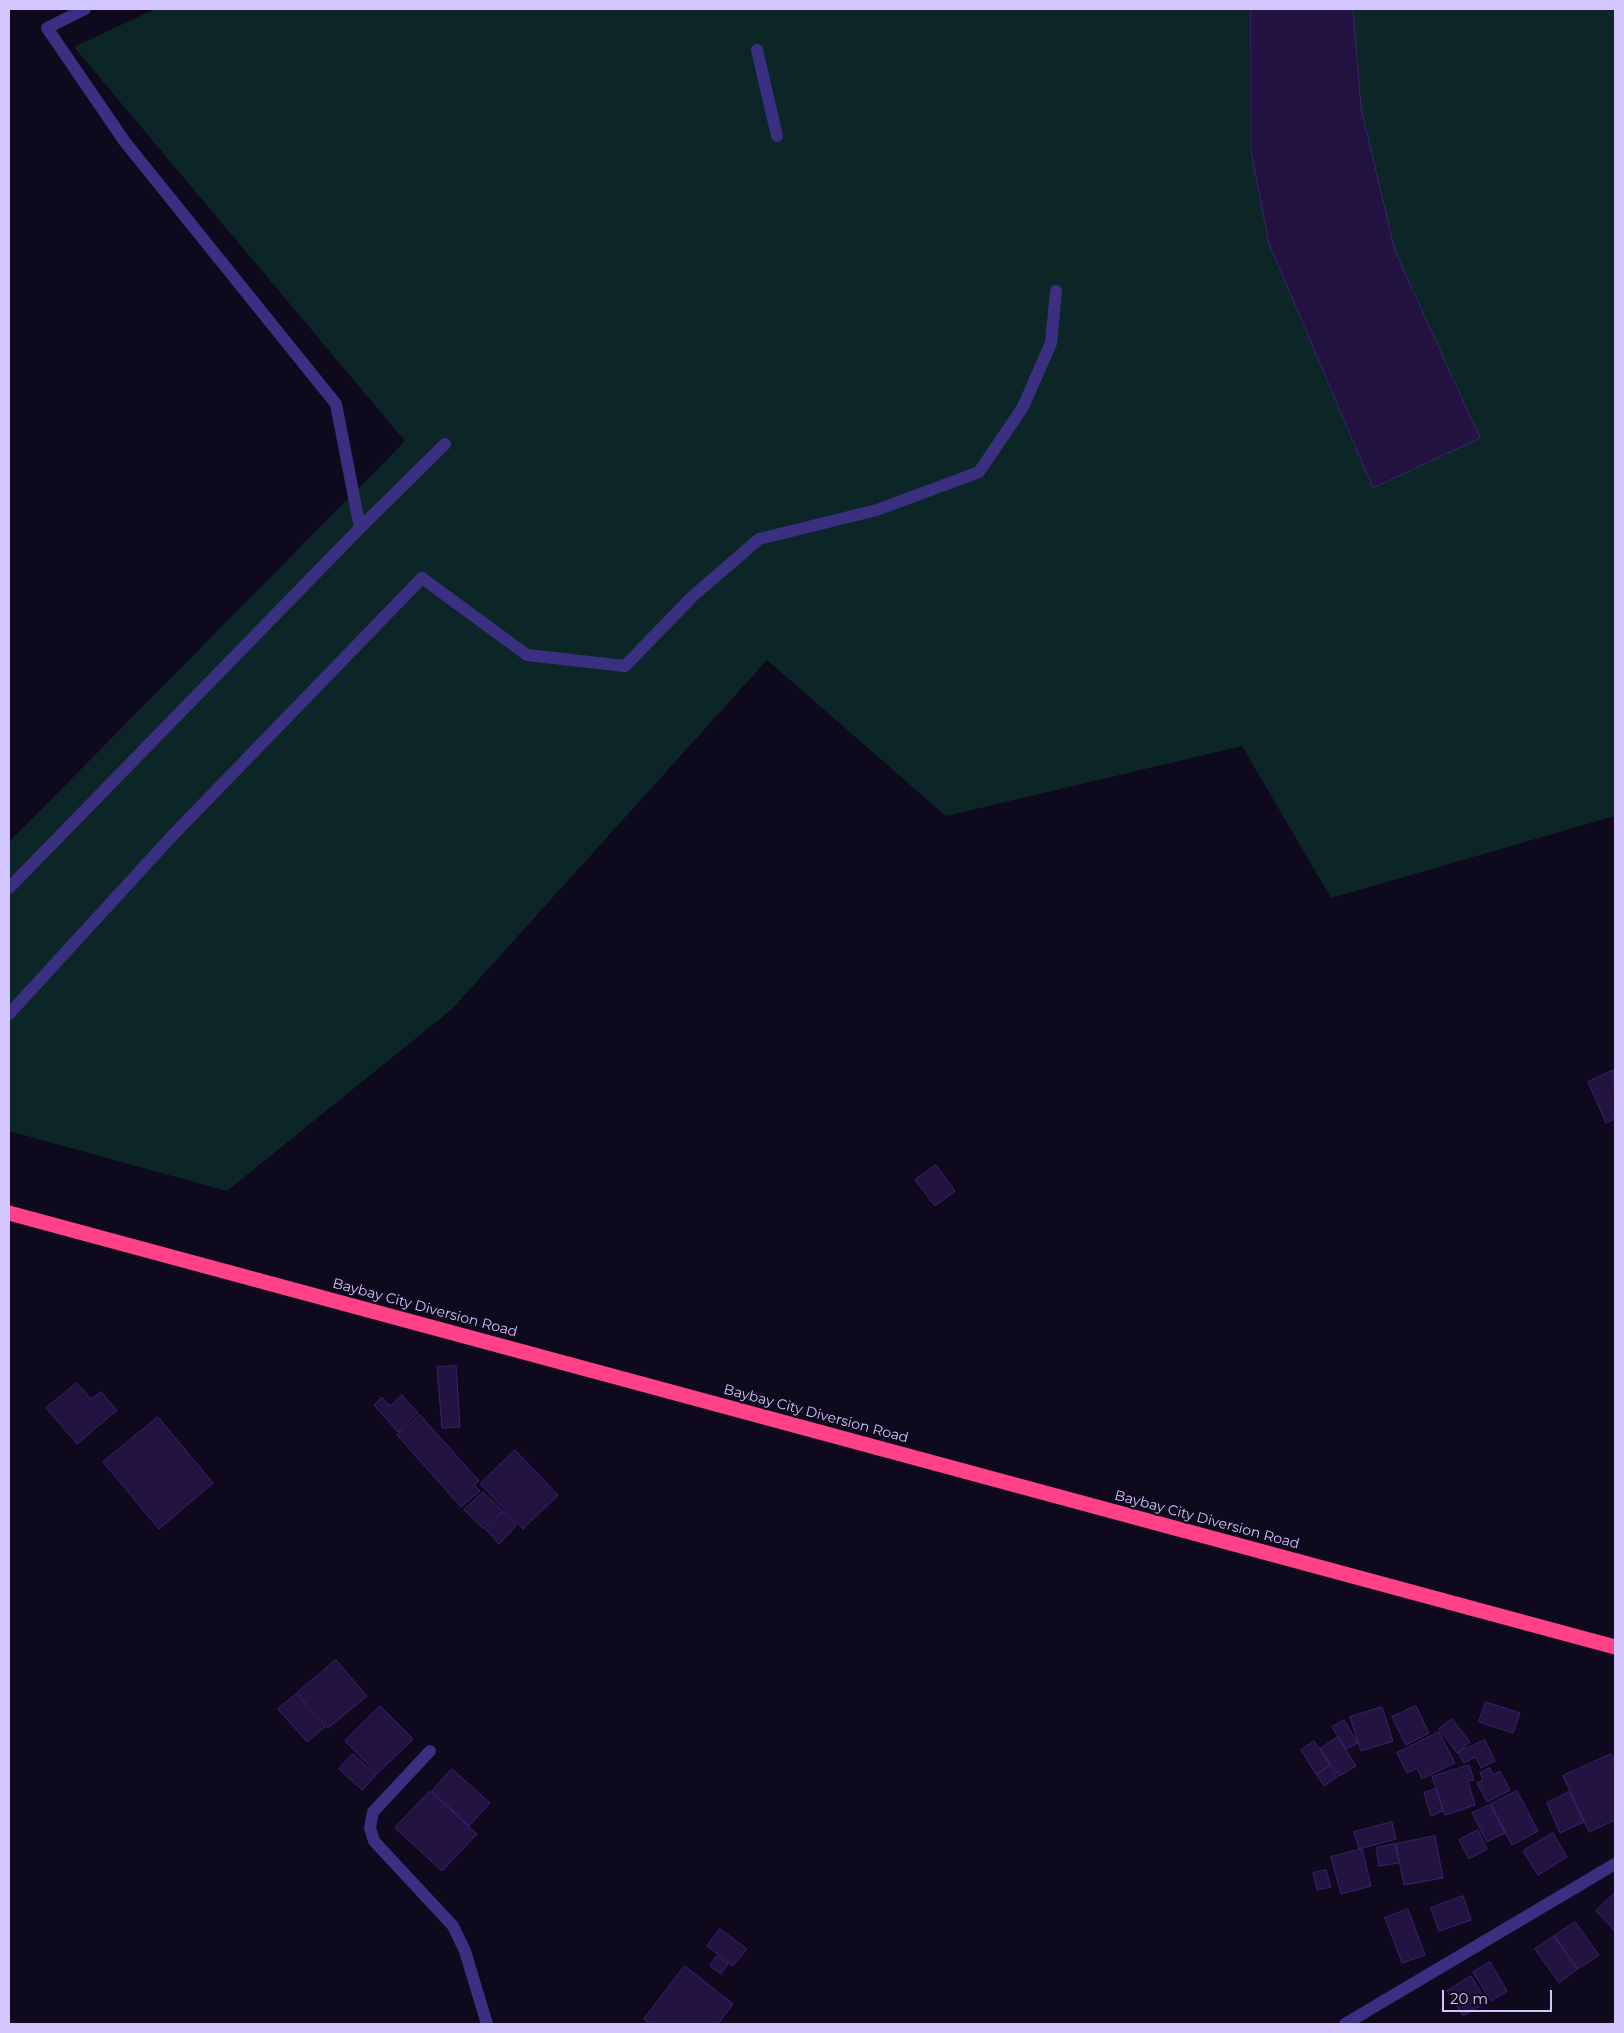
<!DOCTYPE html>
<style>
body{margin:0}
#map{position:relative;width:1624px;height:2033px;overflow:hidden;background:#0f091e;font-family:Montserrat,sans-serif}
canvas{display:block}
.frame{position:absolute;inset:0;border:10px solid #d3c6ff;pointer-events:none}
.scale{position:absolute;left:1442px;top:1990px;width:110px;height:22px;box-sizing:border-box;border:2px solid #d3c6ff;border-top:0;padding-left:6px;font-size:15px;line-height:18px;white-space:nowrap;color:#d3c6ff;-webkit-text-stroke:4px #0f091e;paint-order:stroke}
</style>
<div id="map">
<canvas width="1624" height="2033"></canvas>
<div class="frame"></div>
<div class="scale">20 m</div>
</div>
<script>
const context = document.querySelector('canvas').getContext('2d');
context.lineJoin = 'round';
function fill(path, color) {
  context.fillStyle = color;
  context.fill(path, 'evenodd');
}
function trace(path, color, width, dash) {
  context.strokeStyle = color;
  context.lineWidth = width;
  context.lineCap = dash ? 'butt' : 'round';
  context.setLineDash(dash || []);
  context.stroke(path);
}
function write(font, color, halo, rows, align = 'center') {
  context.font = font + ' Montserrat,sans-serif';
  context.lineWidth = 4.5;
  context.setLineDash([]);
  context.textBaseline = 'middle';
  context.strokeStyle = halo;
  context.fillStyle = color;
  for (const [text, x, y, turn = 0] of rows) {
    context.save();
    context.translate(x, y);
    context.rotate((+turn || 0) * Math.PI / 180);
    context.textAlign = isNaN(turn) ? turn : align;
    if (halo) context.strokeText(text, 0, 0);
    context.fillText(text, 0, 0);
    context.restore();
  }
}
fill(new Path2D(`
 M155,9H1615V816L1331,898L1242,746L946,816L767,660L452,1009L227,1191L9,1131V842L405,441L74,47Z`), '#0c2628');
const building = new Path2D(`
 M1251,9H1353L1361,108L1395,251L1480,438L1373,488L1269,244L1251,151Z
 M1614,1070L1615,1119L1606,1123L1588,1082Z
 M936,1165L955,1191L935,1206L915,1180Z
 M456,1366L460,1427L442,1428L437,1367Z
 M77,1383L91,1399L101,1392L117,1410L77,1444L46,1408Z
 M402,1395L418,1413L398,1432L374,1405L382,1397L390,1406Z
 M420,1415L479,1481L474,1485L480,1491L461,1507L397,1435Z
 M158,1417L213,1483L159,1529L103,1462Z
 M515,1450L558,1495L523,1529L480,1484Z
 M483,1492L503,1511L484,1529L464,1510Z
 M504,1512L517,1525L499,1544L486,1530Z
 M336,1660L367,1696L328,1728L297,1693Z
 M296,1694L325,1727L307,1742L278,1709Z
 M1486,1702L1520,1713L1513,1733L1479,1722Z
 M380,1706L413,1739L377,1774L345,1741Z
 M1416,1706L1429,1733L1406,1745L1392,1717Z
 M1382,1707L1393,1741L1361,1751L1350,1717Z
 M1452,1719L1470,1742L1457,1753L1439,1729Z
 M1344,1720L1358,1743L1346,1749L1332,1727Z
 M1439,1732L1455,1763L1422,1779L1417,1768L1407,1773L1397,1753Z
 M1338,1737L1356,1766L1339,1776L1320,1749Z
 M1485,1740L1495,1761L1481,1768L1476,1757L1464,1763L1458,1752Z
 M1314,1741L1330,1765L1316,1774L1301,1750Z
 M353,1754L376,1775L362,1790L339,1769Z
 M1611,1754L1615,1763V1820L1589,1832L1563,1776Z
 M1469,1765L1474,1780L1468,1781L1475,1805L1445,1815L1432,1777Z
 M1330,1766L1337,1777L1324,1786L1317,1775Z
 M1490,1768L1493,1775L1500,1771L1510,1790L1487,1802L1477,1783L1483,1780L1480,1773Z
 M452,1769L490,1803L469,1826L432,1791Z
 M1436,1789L1443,1811L1431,1816L1424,1793Z
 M430,1791L477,1834L442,1871L395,1828Z
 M1517,1791L1538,1831L1512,1845L1491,1804Z
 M1569,1792L1584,1822L1560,1833L1547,1803Z
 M1490,1805L1505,1833L1487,1842L1472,1813Z
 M1392,1822L1396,1839L1359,1849L1354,1832Z
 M1478,1830L1487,1849L1469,1859L1459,1840Z
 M1553,1833L1567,1857L1538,1875L1523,1851Z
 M1435,1836L1443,1878L1404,1885L1396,1844Z
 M1395,1844L1399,1863L1379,1866L1376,1848Z
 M1362,1849L1371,1886L1341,1894L1331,1857Z
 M1326,1870L1331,1887L1317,1890L1313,1873Z
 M1615,1893V1931L1596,1911Z
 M1463,1896L1471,1920L1439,1931L1431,1908Z
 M1408,1909L1425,1955L1402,1963L1385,1918Z
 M1575,1922L1599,1955L1578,1969L1554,1936Z
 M720,1929L747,1949L733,1966L707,1946Z
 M1554,1936L1577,1969L1559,1983L1535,1949Z
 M717,1956L728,1964L721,1974L710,1966Z
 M1490,1962L1507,1991L1491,2001L1473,1972Z
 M685,1966L733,2004L718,2024H650L644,2019Z
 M1471,1976L1487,2002L1463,2016L1447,1991Z`);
fill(building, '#221340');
trace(building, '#3a236f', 1);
trace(new Path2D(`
 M85,9L47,28L125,142L336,404L360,528
 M757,50L777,136
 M9,888L360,528L445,444
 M9,1014L173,835L422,578L527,655L625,666L693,596L759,539L877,510L979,472L1023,407L1051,343L1056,291
 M430,1751L373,1812L370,1828L374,1841L453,1926L465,1951L487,2024
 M1345,2024L1615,1864`), '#3b2f82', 12);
trace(new Path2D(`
 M9,1213L1615,1647`), '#ff4187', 15);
write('14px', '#d3c6ff', '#0f091e', [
 ["Baybay City Diversion Road",425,1308,15],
 ["Baybay City Diversion Road",816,1414,15],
 ["Baybay City Diversion Road",1207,1520,15]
]);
</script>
